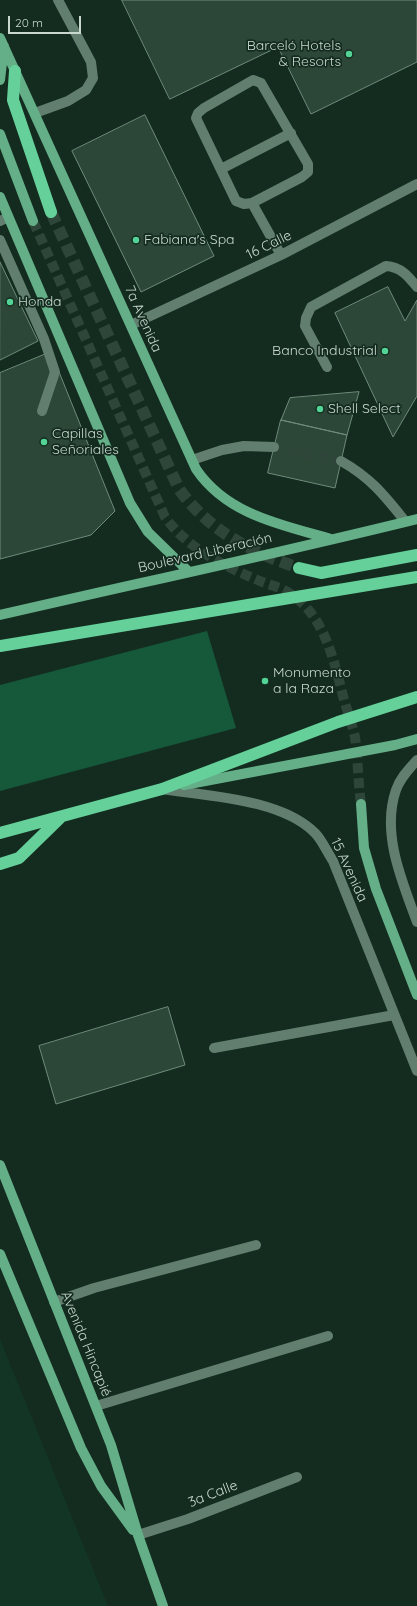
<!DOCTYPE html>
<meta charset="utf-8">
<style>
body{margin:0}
#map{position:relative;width:417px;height:1606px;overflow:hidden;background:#132c1f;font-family:Quicksand,sans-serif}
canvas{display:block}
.scale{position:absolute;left:8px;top:16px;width:73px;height:18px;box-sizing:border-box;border:2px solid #c9d8cf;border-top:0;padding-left:5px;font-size:12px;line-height:14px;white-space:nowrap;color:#c9d8cf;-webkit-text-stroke:3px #132c1f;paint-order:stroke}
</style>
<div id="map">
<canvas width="417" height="1606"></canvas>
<div class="scale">20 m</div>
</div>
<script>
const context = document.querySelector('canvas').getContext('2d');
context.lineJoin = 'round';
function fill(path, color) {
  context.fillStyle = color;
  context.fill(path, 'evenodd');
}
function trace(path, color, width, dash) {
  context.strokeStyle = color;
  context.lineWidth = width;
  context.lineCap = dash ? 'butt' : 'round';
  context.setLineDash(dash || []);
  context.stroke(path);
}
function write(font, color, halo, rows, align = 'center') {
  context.font = font + ' Quicksand,sans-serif';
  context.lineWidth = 3.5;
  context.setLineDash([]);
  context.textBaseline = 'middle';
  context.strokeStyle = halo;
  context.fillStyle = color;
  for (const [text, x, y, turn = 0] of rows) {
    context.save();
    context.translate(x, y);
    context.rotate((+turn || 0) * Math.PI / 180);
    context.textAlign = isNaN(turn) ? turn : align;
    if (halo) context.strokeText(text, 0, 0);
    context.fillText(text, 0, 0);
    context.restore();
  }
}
fill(new Path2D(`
 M0,1339L108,1606H0Z`), '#133525');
fill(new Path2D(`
 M207,631L236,728L0,791V685Z`), '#16583a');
const building = new Path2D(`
 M122,0H417V62L311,114L278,47L170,99Z
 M145,115L214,256L141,292L72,151Z
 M0,262L38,341L0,360Z
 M388,287L405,321L417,300V396L393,437L335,313Z
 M51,352L115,511L91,535L0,559V373Z
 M359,392L347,435L281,420L290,398Z
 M281,420L347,435L335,488L268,473Z
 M168,1007L185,1065L56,1104L39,1046Z`);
fill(building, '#2c4638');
trace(building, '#6f8b7b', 1);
trace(new Path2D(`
 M274,447L341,461`), '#2e4639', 10, [10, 5]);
trace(new Path2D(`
 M33,221L165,517C188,549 224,566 260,581C267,584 275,586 282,589C323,609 333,657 343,696C347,710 352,724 355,737C358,759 358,782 361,804`), '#2e4639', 10, [10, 5]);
trace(new Path2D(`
 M51,212L179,489C209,531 251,552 299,568`), '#2e4639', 12, [12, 6]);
trace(new Path2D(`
 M253,80L261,83L308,164V172L302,177L252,203L244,204L236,201L196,118L198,113L204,108Z
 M35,113L68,101L86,90L93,78L91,62L58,0
 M221,169L291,133
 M252,203L281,255
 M0,221L8,217
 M0,240L44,339L55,372L42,411
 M131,325L281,255L417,184
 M327,367L305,326L306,318L311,307L386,266C401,267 408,276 417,287
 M192,460L222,450L244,446L274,447
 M341,461C371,478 384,495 405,521
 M417,760C409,769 400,778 396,790C381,833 402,881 417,922
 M162,789C208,796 282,799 315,833C322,840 327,852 333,861L417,1071
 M214,1048L394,1015
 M54,1302L94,1288L256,1245
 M96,1406L328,1336
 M138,1535L188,1519L297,1477`), '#627e6e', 10);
trace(new Path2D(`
 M0,38L196,469C227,515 282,525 331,539
 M0,80L4,46
 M0,134L33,221
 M0,197L130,503L148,532L188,571
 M0,615C139,583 279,553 417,519
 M184,785L395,745L417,739
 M361,804L364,848L376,889L417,995
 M0,1165L111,1445L138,1535L163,1606
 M0,1254L81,1448L101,1486L133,1530`), '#64af88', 10);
trace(new Path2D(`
 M15,71L13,100L51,212
 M299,568L321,573L417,555
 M0,646L417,577
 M0,833L162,789L338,722L417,697
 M0,864L19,858L60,818`), '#65d09a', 12);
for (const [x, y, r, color] of [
 [349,54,4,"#53d396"],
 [136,240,4,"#53d396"],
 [10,302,4,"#53d396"],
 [385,351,4,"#53d396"],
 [320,409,4,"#53d396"],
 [44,442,4,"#53d396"],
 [265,681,4,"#53d396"]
]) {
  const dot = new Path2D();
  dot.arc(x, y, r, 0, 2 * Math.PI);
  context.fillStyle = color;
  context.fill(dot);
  trace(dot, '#132c1f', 1.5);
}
write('14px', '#c9d8cf', '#132c1f', [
 ["Barceló Hotels",341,46,"right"],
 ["& Resorts",341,62,"right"],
 ["Fabiana's Spa",144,240],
 ["Honda",18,302],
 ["Banco Industrial",377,351,"right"],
 ["Shell Select",328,409],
 ["Capillas",52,434],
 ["Señoriales",52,450],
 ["Monumento",273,673],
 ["a la Raza",273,689]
], 'left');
write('14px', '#c9d8cf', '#132c1f', [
 ["16 Calle",269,245,-26],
 ["7a Avenida",143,319,66],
 ["Boulevard Liberación",205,553,-13],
 ["15 Avenida",349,870,65],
 ["Avenida Hincapié",86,1344,68],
 ["3a Calle",213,1494,-21]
]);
</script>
